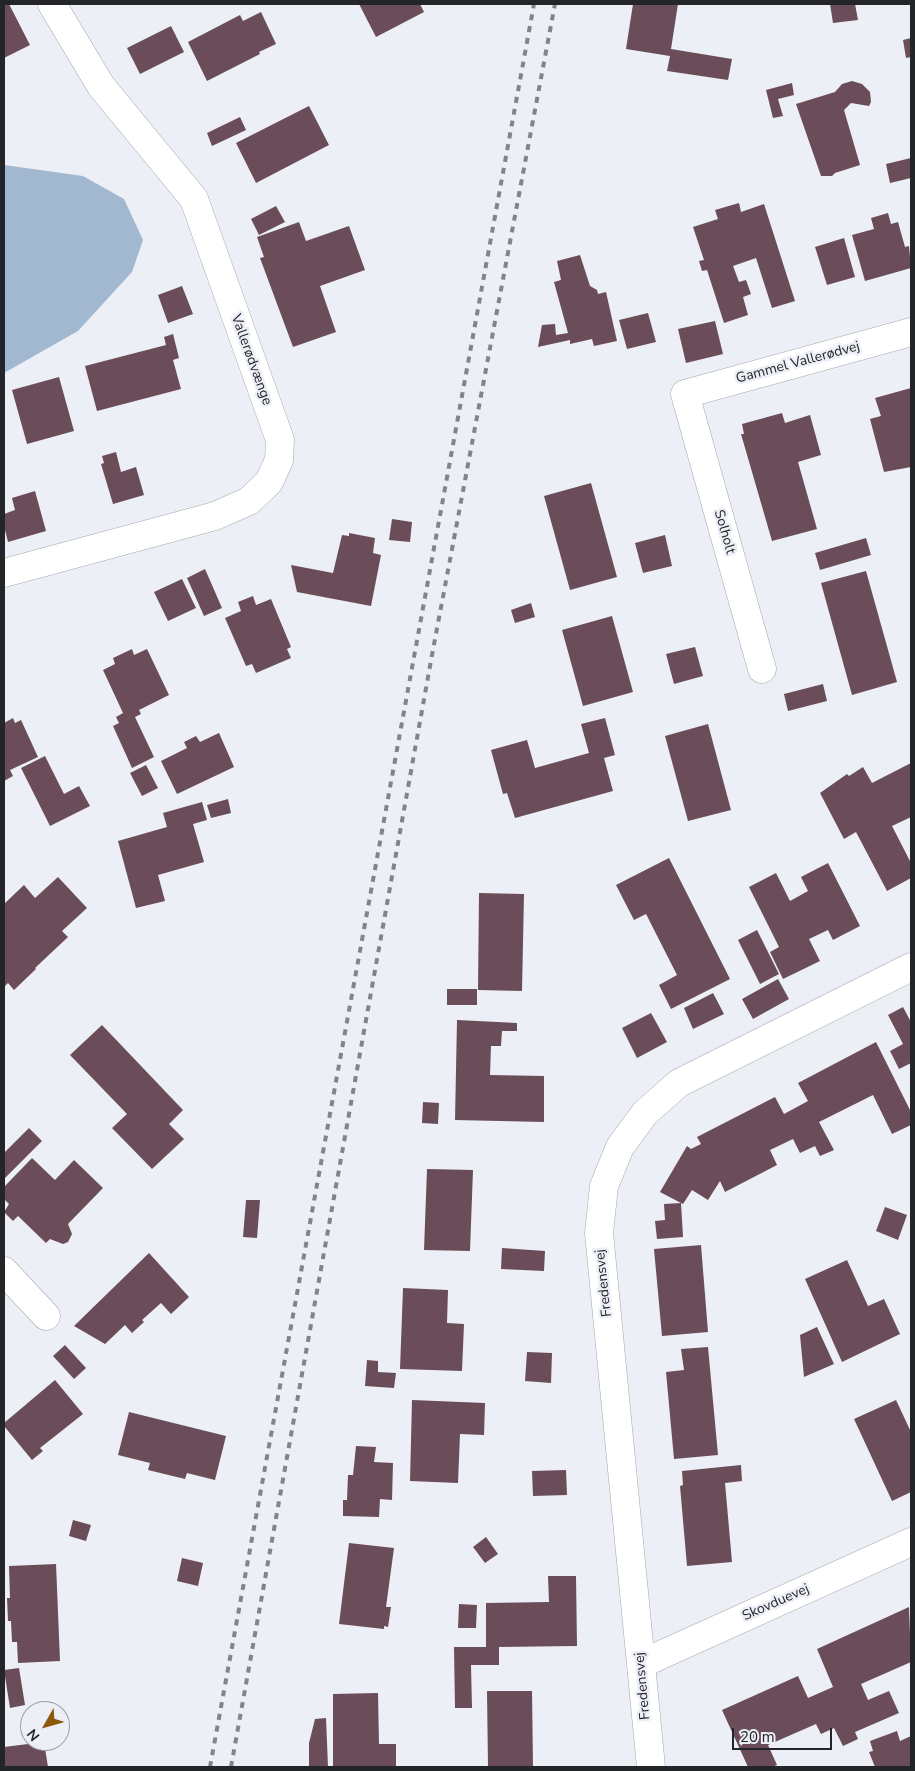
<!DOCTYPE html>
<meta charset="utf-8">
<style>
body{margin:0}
#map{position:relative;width:915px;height:1771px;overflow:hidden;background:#eceff6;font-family:"Nunito Sans",sans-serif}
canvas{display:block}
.frame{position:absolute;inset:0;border:5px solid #242528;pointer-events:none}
.north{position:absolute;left:20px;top:1701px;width:50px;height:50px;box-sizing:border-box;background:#eceff6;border:1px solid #9c9ea4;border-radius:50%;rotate:232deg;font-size:14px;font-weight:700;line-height:20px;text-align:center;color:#242528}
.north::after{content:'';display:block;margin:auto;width:18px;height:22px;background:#8d5807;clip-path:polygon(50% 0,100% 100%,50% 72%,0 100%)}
.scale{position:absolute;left:732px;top:1728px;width:100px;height:22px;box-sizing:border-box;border:2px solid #242528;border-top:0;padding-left:6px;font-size:15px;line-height:18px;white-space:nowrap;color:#242528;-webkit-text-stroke:4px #eceff6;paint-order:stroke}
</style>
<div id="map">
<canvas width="915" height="1771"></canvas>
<div class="frame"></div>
<div class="north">N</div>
<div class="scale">20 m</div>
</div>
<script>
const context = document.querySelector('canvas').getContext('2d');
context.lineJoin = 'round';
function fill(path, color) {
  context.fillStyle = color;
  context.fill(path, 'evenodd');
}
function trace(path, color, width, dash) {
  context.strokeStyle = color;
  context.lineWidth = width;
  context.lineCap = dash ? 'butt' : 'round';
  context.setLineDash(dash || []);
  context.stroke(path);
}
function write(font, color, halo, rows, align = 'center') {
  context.font = font + ' "Nunito Sans",sans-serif';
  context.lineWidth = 5;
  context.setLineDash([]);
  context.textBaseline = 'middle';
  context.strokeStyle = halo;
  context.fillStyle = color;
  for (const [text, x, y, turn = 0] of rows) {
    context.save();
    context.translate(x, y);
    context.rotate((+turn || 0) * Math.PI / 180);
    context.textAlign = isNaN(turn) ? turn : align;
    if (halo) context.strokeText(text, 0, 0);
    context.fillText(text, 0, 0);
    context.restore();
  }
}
fill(new Path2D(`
 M4,165L83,176L124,199L143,240L132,272L78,331L4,373Z`), '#a2b8d0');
fill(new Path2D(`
 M4,4H9L30,45L4,58Z
 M359,4H420L424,12L376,37Z
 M633,4H678L671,49L732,59L728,80L667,71L670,56L626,49Z
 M830,4H855L858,20L833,23Z
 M261,12L276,44L259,52L260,54L207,81L188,42L240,15L243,21Z
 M171,26L184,52L140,74L127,48Z
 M911,38V57L906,58L903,40Z
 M852,81L862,84L870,92L871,102L869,106L851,103L844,110L860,165L835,173L832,176H821L796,104L835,92L842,84Z
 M792,83L794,95L778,99L783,116L773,118L766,90Z
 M309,106L329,145L256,183L236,143Z
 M240,117L246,130L212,146L207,133Z
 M911,158V178L890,183L886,164Z
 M739,203L741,212L764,204L795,301L772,308L756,258L733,266L739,282L746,280L751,294L743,297L748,315L724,323L707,270L702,271L699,261L704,260L693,227L718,219L715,210Z
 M276,206L285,222L259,235L251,219Z
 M888,213L891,224L898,222L905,247L909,246L911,268L865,281L852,235L874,229L871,218Z
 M299,222L306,241L349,226L365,270L320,286L336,332L293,347L260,258L264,257L257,237Z
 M844,238L855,277L827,285L815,247Z
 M580,255L590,286L597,290L598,294L606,292L617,341L594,346L592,339L570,344V340L538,347L542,325L555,324L556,335L568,333L554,282L561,280L557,261Z
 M182,286L193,314L168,323L158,295Z
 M648,313L656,342L627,349L619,320Z
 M715,321L723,354L686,363L678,329Z
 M173,334L179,358L173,360L181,389L97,411L85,366L166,345L164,337Z
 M59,377L74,431L27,444L12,390Z
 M911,388V467L884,472L870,419L881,416L875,398Z
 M782,413L785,423L810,415L821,455L798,462L817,529L772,541L741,434H744L742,424Z
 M116,452L121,472L136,467L144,495L113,504L101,464L104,463L102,456Z
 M591,483L617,577L570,590L544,496Z
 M35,491L46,531L8,542L4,526V514L15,510L12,498Z
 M392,519L412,522L410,542L389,540Z
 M349,533L375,538L373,553L381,555L371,606L297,592L291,565L333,573L342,535L349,536Z
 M665,535L672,566L643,573L635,543Z
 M866,538L871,555L820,570L815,553Z
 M205,569L222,608L204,616L187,578Z
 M866,571L897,682L852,695L821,583Z
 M182,579L196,608L168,621L154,592Z
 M253,596L256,605L271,599L291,647L287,649L291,658L256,673L252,664L246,666L225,618L241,611L238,602Z
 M531,603L535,617L515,623L511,610Z
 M612,616L633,692L583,706L562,630Z
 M695,647L703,676L674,684L666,654Z
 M132,649L134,655L147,649L169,695L139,710L141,714L135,717L154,757L132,768L113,726L119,723L116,717L123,713L103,670L115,664L113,658Z
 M823,684L827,701L788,711L784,694Z
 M13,718L15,723L21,720L38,757L10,770L13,776L4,781V723Z
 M605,718L615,755L604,758L613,791L515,818L507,793L503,794L491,750L527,740L535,768L589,753L581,724Z
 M708,724L731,810L688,821L665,736Z
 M219,733L234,767L177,794L161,761L187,748L184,742L196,736L200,742Z
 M45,756L64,794L79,786L90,806L50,826L21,768Z
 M911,763V817L892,826L911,863V878L887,891L856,832L844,839L820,793L847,774L849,776L863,767L872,783Z
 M146,765L158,788L142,796L130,773Z
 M228,799L231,813L211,818L207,805Z
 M202,802L207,820L193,824L204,862L158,875L165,901L136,908L118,841L167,827L163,813Z
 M669,858L730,979L671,1009L659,985L677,975L646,914L634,920L616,885Z
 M828,863L860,926L833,940L828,930L809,939L820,961L783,979L770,952L779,947L749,887L776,873L790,901L808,891L801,877Z
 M58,877L87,908L62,931L68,937L35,968L36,969L14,990L8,983L4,987V904L24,885L35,898Z
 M479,893L524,894L522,991L478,990Z
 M757,930L779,974L760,984L738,940Z
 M778,979L789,999L753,1019L742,999Z
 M447,989H477V1005H447Z
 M713,993L724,1014L693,1029L684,1008Z
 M903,1007L911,1022V1063L899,1069L890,1051L903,1044L888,1015Z
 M651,1013L667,1042L637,1058L622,1028Z
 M457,1020L517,1023V1031H502L501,1046H491L490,1075L544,1076V1122L455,1120Z
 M102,1025L183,1110L169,1124L184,1139L152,1169L112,1128L127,1114L70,1055Z
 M876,1042L911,1112V1125L892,1134L873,1095L819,1122L834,1150L820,1156L815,1146L800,1153L793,1139L770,1150L777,1165L725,1192L720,1181L708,1200L692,1190L683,1204L681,1203L683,1237L657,1239L655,1221L665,1220L664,1204L681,1203L660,1192L687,1146L691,1149L701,1144L697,1137L775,1097L784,1114L808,1101L798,1083Z
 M423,1102L439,1103L438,1124L422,1123Z
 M29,1128L42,1141L4,1179V1153Z
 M32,1158L55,1180L74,1160L103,1188L68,1224L72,1234L68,1242L63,1244L50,1239L46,1243L18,1216L13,1221L4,1212L9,1204L4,1199V1187Z
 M427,1169L473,1170L470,1251L424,1250Z
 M246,1200H260L257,1238L243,1237Z
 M885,1207L907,1215L898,1240L876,1231Z
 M701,1245L708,1332L662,1336L654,1249Z
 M502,1248L545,1251L544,1271L501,1269Z
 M149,1253L189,1297L171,1314L161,1303L142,1320L144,1322L132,1333L125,1325L105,1344L74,1326Z
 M847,1260L868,1306L884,1299L900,1334L842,1362L805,1279Z
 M403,1288L448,1290L447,1323L464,1324L462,1371L400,1369Z
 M817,1327L834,1364L804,1377L800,1335Z
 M65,1345L86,1368L74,1379L53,1356Z
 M708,1347L718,1455L674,1459L666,1372L684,1370L681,1349Z
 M527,1352L552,1353L551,1383L525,1381Z
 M367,1360L378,1361V1372L396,1373L394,1388L365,1386Z
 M55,1380L83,1414L40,1448L43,1451L32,1460L4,1426V1423Z
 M412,1400L485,1403L484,1435L460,1434L458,1483L410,1481Z
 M896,1400L911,1432V1492L892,1501L854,1419Z
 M129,1412L226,1436L215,1480L187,1473L185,1479L148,1470L150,1463L118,1455Z
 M356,1446L376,1447L374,1462L393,1463L392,1500L380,1499L379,1517L343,1516V1500H347L348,1475H353Z
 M741,1465L742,1481L725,1483L732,1562L687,1566L680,1486L683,1485L682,1471Z
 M566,1470L567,1495L533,1496L532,1471Z
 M73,1520L91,1525L86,1541L69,1536Z
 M486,1537L498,1554L485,1563L473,1547Z
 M349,1543L394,1548L386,1607H391L388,1627L384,1626V1629L339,1624Z
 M182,1558L203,1563L198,1586L177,1581Z
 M56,1564L60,1661L18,1663L17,1642H12L11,1621H8L7,1598H10L9,1566Z
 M548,1576H576L577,1646L499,1647V1665H471L472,1708H455L454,1647H486V1603L549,1602Z
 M459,1604L477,1605L476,1628H458Z
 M909,1607L911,1662L861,1684L868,1700L889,1691L899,1713L855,1732L858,1739L843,1746L834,1728L821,1734L816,1724L768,1745L777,1765L772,1767H748L722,1710L798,1676L808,1698L833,1687L817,1649Z
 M19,1668L25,1705L10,1708L4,1670Z
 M487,1691H532L533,1767H488Z
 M378,1693L379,1744H396V1767H333V1694Z
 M326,1718L328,1767H309V1743L315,1719Z
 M897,1731L900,1741L911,1736V1767H875L869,1752L873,1751L870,1741Z
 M44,1742L48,1767H4V1747Z`), '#6a4d59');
const minor = new Path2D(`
 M4,573L215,516L249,501L269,482L279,460L280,440L194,199L101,86L52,4
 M762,669L685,394L911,332
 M4,1271L46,1316
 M641,1664L911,1542
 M651,1767L599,1233L604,1186L620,1147L645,1113L679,1083L911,967`);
trace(minor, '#a4a8ae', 29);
trace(minor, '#fff', 28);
trace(new Path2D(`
 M210,1767L534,4
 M231,1767L432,655L555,4`), '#828489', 4, [6, 6]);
write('14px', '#242528', '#eceff6', [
 ["Vallerødvænge",251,360,70],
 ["Gammel Vallerødvej",798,363,-15],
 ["Solholt",724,532,74],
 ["Fredensvej",604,1283,-96],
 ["Skovduevej",776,1603,-24],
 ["Fredensvej",643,1686,-95]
]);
</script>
